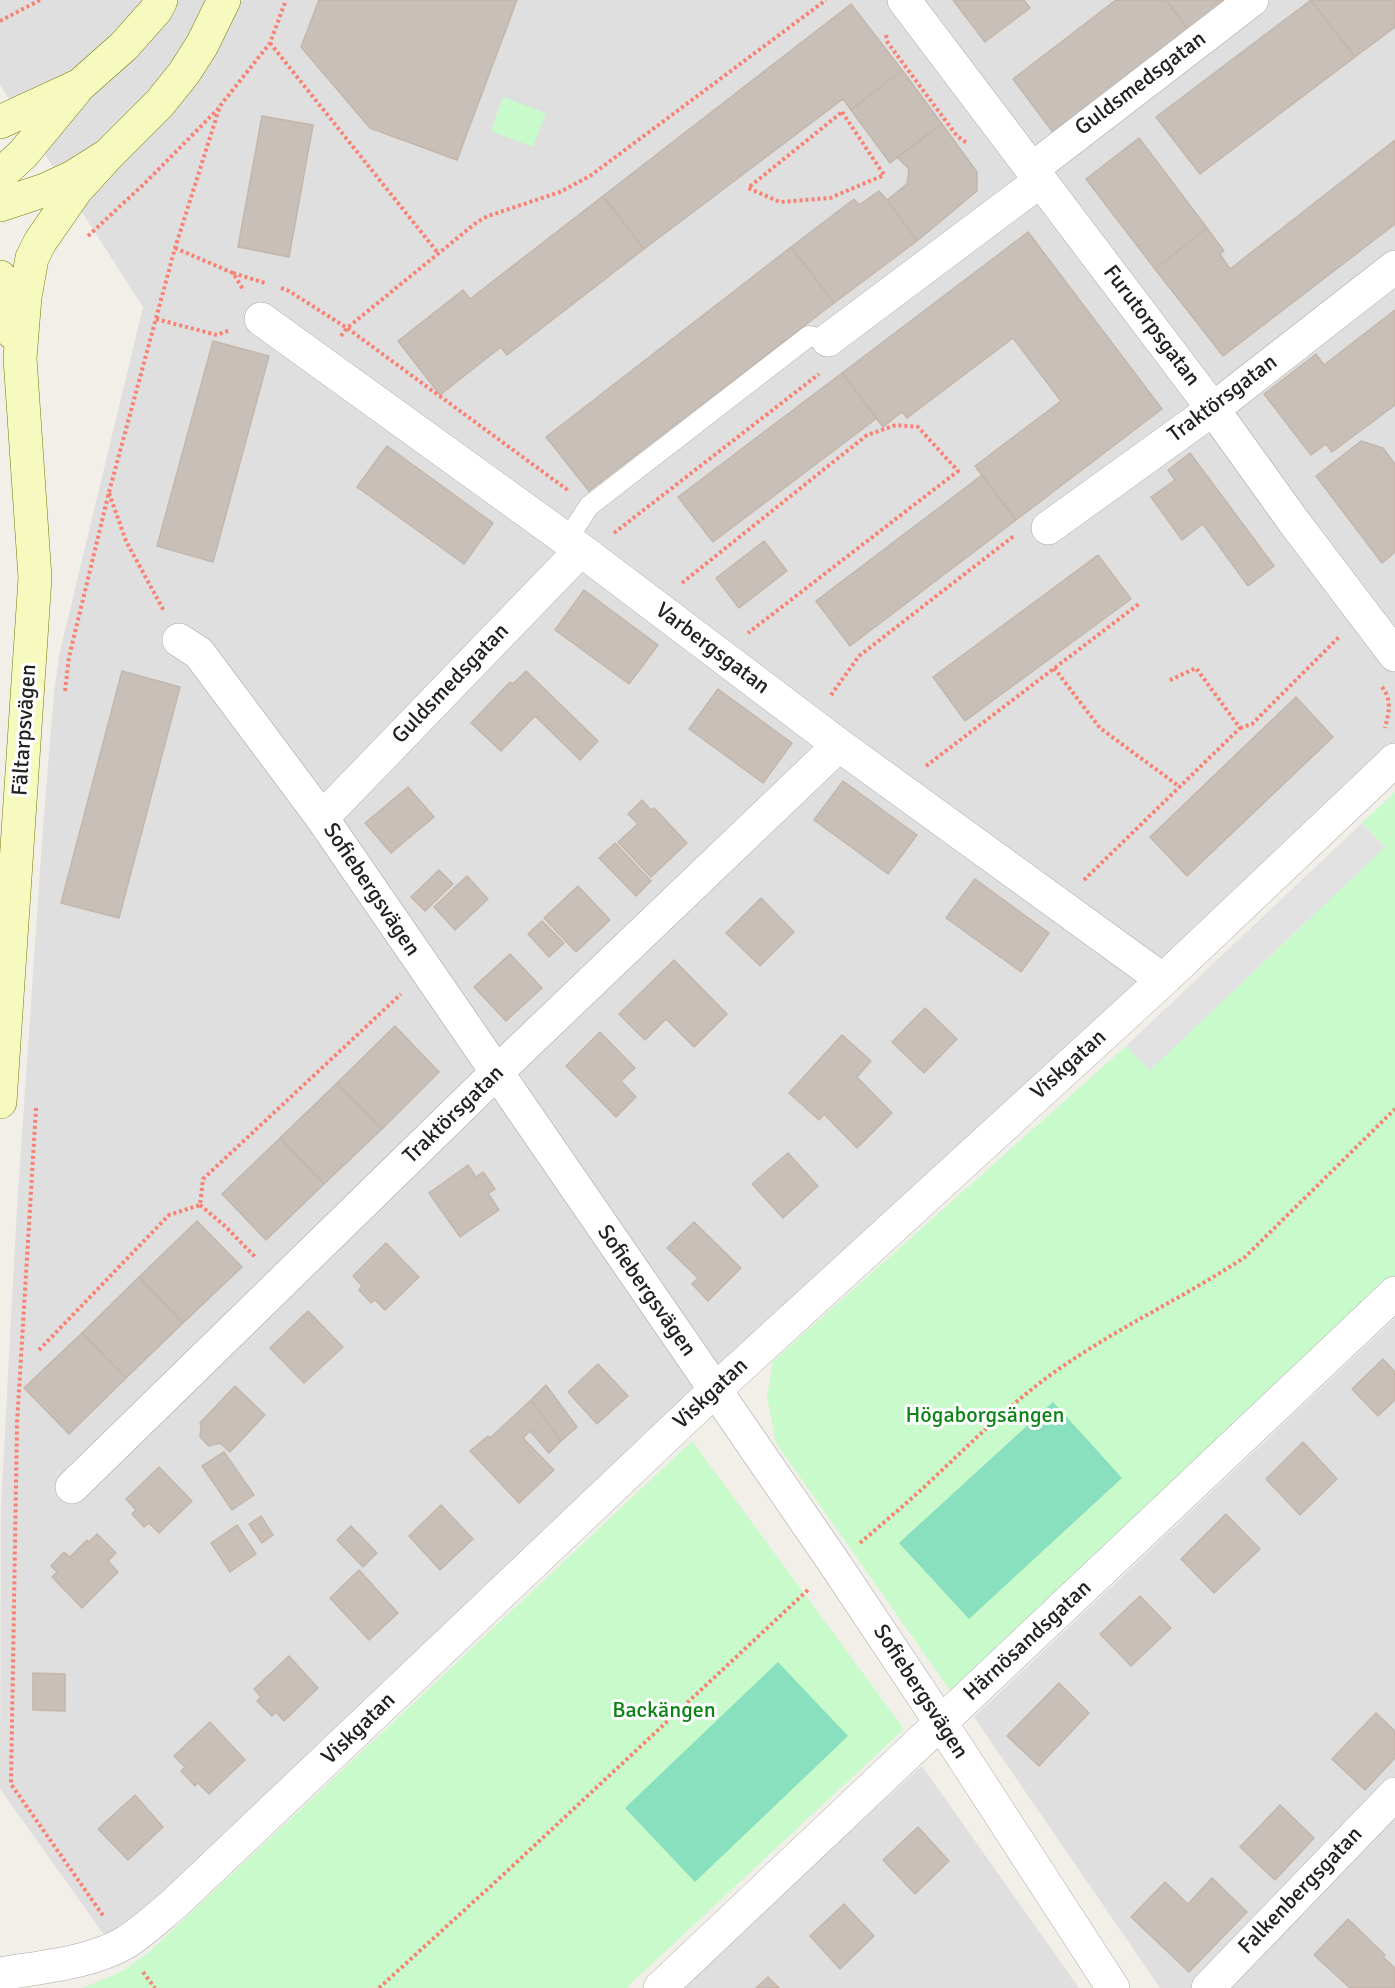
<!DOCTYPE html>
<meta charset="utf-8">
<style>
body{margin:0}
canvas{display:block;background:#f2efe9}
</style>
<canvas width="1395" height="1988"></canvas>
<script>
const context = document.querySelector('canvas').getContext('2d');
context.lineJoin = 'round';
function fill(path, color) {
  context.fillStyle = color;
  context.fill(path, 'evenodd');
}
function trace(path, color, width, dash) {
  context.strokeStyle = color;
  context.lineWidth = width;
  context.lineCap = dash ? 'butt' : 'round';
  context.setLineDash(dash || []);
  context.stroke(path);
}
function write(font, color, halo, rows, align = 'center') {
  context.font = font + ' Signika,sans-serif';
  context.lineWidth = 6;
  context.setLineDash([]);
  context.textBaseline = 'middle';
  context.strokeStyle = halo;
  context.fillStyle = color;
  for (const [text, x, y, turn = 0] of rows) {
    context.save();
    context.translate(x, y);
    context.rotate((+turn || 0) * Math.PI / 180);
    context.textAlign = isNaN(turn) ? turn : align;
    if (halo) context.strokeText(text, 0, 0);
    context.fillText(text, 0, 0);
    context.restore();
  }
}
fill(new Path2D(`
 M0,0H1395V749L110,1943L0,1789L1,1505L17,1207L43,827L54,693L60,651L143,307L0,85Z
 M1395,1318V1988H1160L974,1717Z
 M922,1766L1079,1988H679Z`), '#e0dfdf');
fill(new Path2D(`
 M503,97L546,113L533,147L491,131Z
 M1395,792V1276L954,1696L776,1443L767,1397L773,1361L1126,1046L1150,1070L1385,847L1362,823Z
 M692,1441L904,1729L626,1988H82L121,1972L148,1953Z`), '#c8facc');
fill(new Path2D(`
 M1053,1402L1122,1478L969,1619L899,1543Z
 M778,1662L848,1736L695,1882L625,1808Z`), '#88e0be');
fill(new Path2D(`
 M1362,823L1385,847L1150,1070L1126,1046Z`), '#e2e2e2');
const building = new Path2D(`
 M319,0H517L457,160L370,128L301,47Z
 M953,0H1024L1030,8L985,42Z
 M1116,0H1166L1190,32L1055,135L1013,79Z
 M1166,0H1231L1190,32Z
 M1311,0L1355,57L1200,174L1156,117Z
 M1311,0H1395V27L1355,57Z
 M851,4L902,70L851,110L843,99L644,249L603,196Z
 M902,70L942,124L890,163L851,110Z
 M262,116L313,125L289,257L238,247Z
 M942,124L977,172V191L917,241L887,200L907,184L909,169L897,157Z
 M1139,138L1207,228L1155,269L1086,179Z
 M1395,140V224L1223,356L1155,269L1207,228L1224,251L1220,254L1230,269Z
 M879,191L887,200L917,241L834,303L791,247L854,199L859,205Z
 M603,196L644,249L507,355L501,347L440,395L398,341L463,290L470,299Z
 M1028,232L1162,409L1016,520L975,466L1061,401L1013,338L907,418L902,412L883,427L842,373Z
 M791,247L834,303L589,491L546,437Z
 M1395,310V405L1332,452L1326,444L1311,455L1264,394L1316,354L1324,365Z
 M213,341L269,356L213,562L157,546Z
 M842,373L877,418L713,542L678,497Z
 M1361,441L1383,448L1395,464V552L1382,563L1316,476Z
 M387,446L493,523L464,564L357,487Z
 M1190,453L1274,566L1248,586L1203,524L1182,540L1151,497L1175,480L1168,470Z
 M982,475L1016,520L850,646L816,601Z
 M764,541L787,571L739,608L716,578Z
 M1098,555L1131,599L965,721L933,677Z
 M584,590L658,645L629,684L555,630Z
 M122,671L180,687L119,918L61,903Z
 M526,671L598,741L580,760L535,716L501,751L471,723L510,682L513,684Z
 M718,689L792,743L763,783L689,729Z
 M1296,697L1333,737L1187,876L1150,837Z
 M843,781L917,835L888,874L814,820Z
 M408,787L434,817L391,853L365,823Z
 M642,800L651,810L654,808L687,843L651,877L618,842L638,824L628,814Z
 M615,843L651,881L636,896L599,858Z
 M439,870L453,884L425,911L411,897Z
 M467,876L488,899L455,930L434,907Z
 M975,879L1049,933L1021,972L946,918Z
 M578,886L610,920L576,952L544,918Z
 M761,898L794,932L760,966L726,933Z
 M542,921L564,943L549,957L528,934Z
 M510,954L542,988L506,1021L474,987Z
 M674,960L727,1014L694,1047L666,1019L645,1040L619,1014Z
 M925,1008L957,1039L924,1073L892,1042Z
 M395,1026L439,1072L382,1129L337,1083Z
 M600,1032L635,1068L621,1081L636,1097L616,1117L566,1066Z
 M842,1035L871,1061L857,1077L892,1113L857,1148L824,1114L819,1120L789,1093Z
 M337,1083L382,1129L324,1184L280,1138Z
 M280,1138L324,1184L266,1240L222,1194Z
 M788,1153L818,1186L783,1218L752,1184Z
 M468,1165L476,1177L483,1172L495,1189L488,1193L499,1210L460,1237L429,1193Z
 M197,1221L242,1267L183,1323L139,1277Z
 M694,1222L741,1268L708,1301L692,1284L698,1278L667,1248Z
 M386,1243L419,1277L385,1310L375,1300L371,1303L359,1290L362,1286L353,1276Z
 M139,1277L183,1323L126,1378L82,1333Z
 M308,1311L343,1347L304,1383L270,1348Z
 M82,1333L126,1378L69,1434L24,1388Z
 M1383,1359L1395,1372V1400L1378,1416L1352,1389Z
 M598,1364L628,1396L597,1424L568,1392Z
 M546,1385L577,1427L561,1441L531,1400Z
 M235,1386L265,1415L230,1452L220,1443L209,1446L200,1437L201,1425L200,1423Z
 M531,1400L561,1441L549,1453L530,1431L523,1438L554,1470L519,1503L470,1451L488,1436L490,1438Z
 M1303,1442L1337,1479L1300,1515L1266,1479Z
 M224,1452L254,1495L232,1510L202,1466Z
 M159,1467L192,1501L159,1533L149,1523L144,1527L132,1514L136,1510L126,1499Z
 M441,1505L473,1539L440,1570L409,1536Z
 M1226,1514L1260,1549L1214,1593L1181,1559Z
 M261,1516L273,1535L262,1543L249,1524Z
 M237,1525L256,1554L230,1572L211,1543Z
 M351,1526L377,1553L363,1567L337,1540Z
 M97,1534L116,1553L108,1561L118,1572L82,1608L52,1577L57,1572L51,1566L64,1552L70,1557L87,1540L89,1542Z
 M359,1570L398,1613L369,1640L330,1598Z
 M1140,1596L1171,1628L1131,1666L1100,1634Z
 M289,1656L318,1688L284,1721L276,1712L272,1716L257,1701L261,1697L254,1689Z
 M33,1673L65,1674V1711L33,1710Z
 M1059,1683L1089,1713L1039,1766L1007,1736Z
 M1376,1713L1395,1731V1758L1365,1790L1332,1759Z
 M210,1722L245,1760L209,1794L198,1783L195,1786L181,1771L185,1767L174,1756Z
 M135,1795L163,1827L128,1860L98,1829Z
 M1280,1805L1314,1838L1275,1880L1240,1847Z
 M918,1827L949,1861L915,1894L883,1860Z
 M1212,1878L1247,1912L1189,1972L1131,1917L1165,1882L1188,1904Z
 M844,1904L874,1936L840,1969L810,1936Z
 M1348,1919L1385,1955L1383,1957L1395,1968V1988H1350L1314,1955Z
 M768,1977L779,1988H756Z`);
fill(building, '#c7bfb8');
trace(building, '#c4b6ab', 1.5);
const service = new Path2D(`
 M567,540L589,506L809,336L828,340`);
const minor = new Path2D(`
 M1032,169L1252,0
 M261,319L581,550L839,745L1163,980
 M828,340L1040,181
 M1048,528L1213,409L1395,267
 M179,640L199,653L322,818L835,1564L941,1723L1113,1988
 M322,818L581,550
 M72,1487L496,1073L839,745
 M0,1974C40,1967 86,1964 123,1944C142,1933 158,1917 175,1903L715,1390L1163,980L1395,760
 M660,1988L1395,1293
 M1208,1988L1395,1794`);
const tertiary = new Path2D(`
 M904,0L1213,409L1294,522L1395,655`);
const secondary = new Path2D(`
 M0,122L80,85L124,46L156,10L161,0
 M0,175L23,154L75,91
 M0,205L45,190L73,177L108,155L160,103L184,73L202,45L224,0
 M0,277L13,333
 M0,1102L35,578L20,358L25,297L32,258L40,242L76,190L108,155`);
trace(service, '#a9a9a9', 21);
trace(minor, '#a9a9a9', 34);
trace(tertiary, '#a9a9a9', 34);
trace(secondary, '#707d05', 34);
trace(new Path2D(`
 M0,21L40,0
 M886,35L888,43L957,136L967,143
 M270,43L438,253
 M842,112L884,175L830,198L780,202L748,188Z
 M88,236L145,183L220,107
 M175,248L233,273L244,291
 M233,273L265,283
 M281,288L289,291L347,328L569,491
 M156,319L217,335L230,330
 M341,336L347,328L477,222L488,216L560,192L590,176L826,0
 M109,493L126,541L164,611
 M614,533L819,374
 M682,583L867,435L896,425L918,427L958,471L748,633
 M1054,668L1100,728L1180,787
 M1382,687C1392,700 1389,712 1385,728
 M65,691L69,657L109,492L175,248L220,106L270,43L286,0
 M831,695L859,656L1015,535
 M1240,728L1252,724L1340,636
 M926,766L1140,603
 M1084,880L1240,728L1196,668L1168,681
 M36,1108L17,1424L11,1784L104,1917
 M200,1205L226,1227L256,1258
 M39,1350L169,1215L200,1205L203,1179L401,994
 M860,1543C881,1525 902,1507 922,1489C963,1451 1001,1412 1045,1379C1108,1332 1180,1300 1245,1257L1395,1109
 M143,1972L155,1988
 M379,1988L504,1874L810,1588`), '#fa8072', 4, [3, 3]);
trace(service, '#fff', 20);
trace(minor, '#fff', 33);
trace(tertiary, '#fff', 33);
trace(secondary, '#f7fabf', 33);
write('22px', '#222', '#fff', [
 ["Guldsmedsgatan",1141,84,-37],
 ["Furutorpsgatan",1151,326,53],
 ["Traktörsgatan",1223,399,-37],
 ["Varbergsgatan",712,649,37],
 ["Guldsmedsgatan",451,684,-46],
 ["Fältarpsvägen",25,730,-86],
 ["Sofiebergsvägen",371,890,56],
 ["Viskgatan",1069,1065,-42],
 ["Traktörsgatan",454,1115,-44],
 ["Sofiebergsvägen",646,1291,55],
 ["Viskgatan",711,1394,-43],
 ["Härnösandsgatan",1028,1641,-43],
 ["Sofiebergsvägen",920,1692,57],
 ["Viskgatan",359,1729,-44],
 ["Falkenbergsgatan",1301,1891,-46]
]);
write('22px', '#0c8416', '#fff', [
 ["Högaborgsängen",985,1416],
 ["Backängen",664,1711]
]);
</script>
